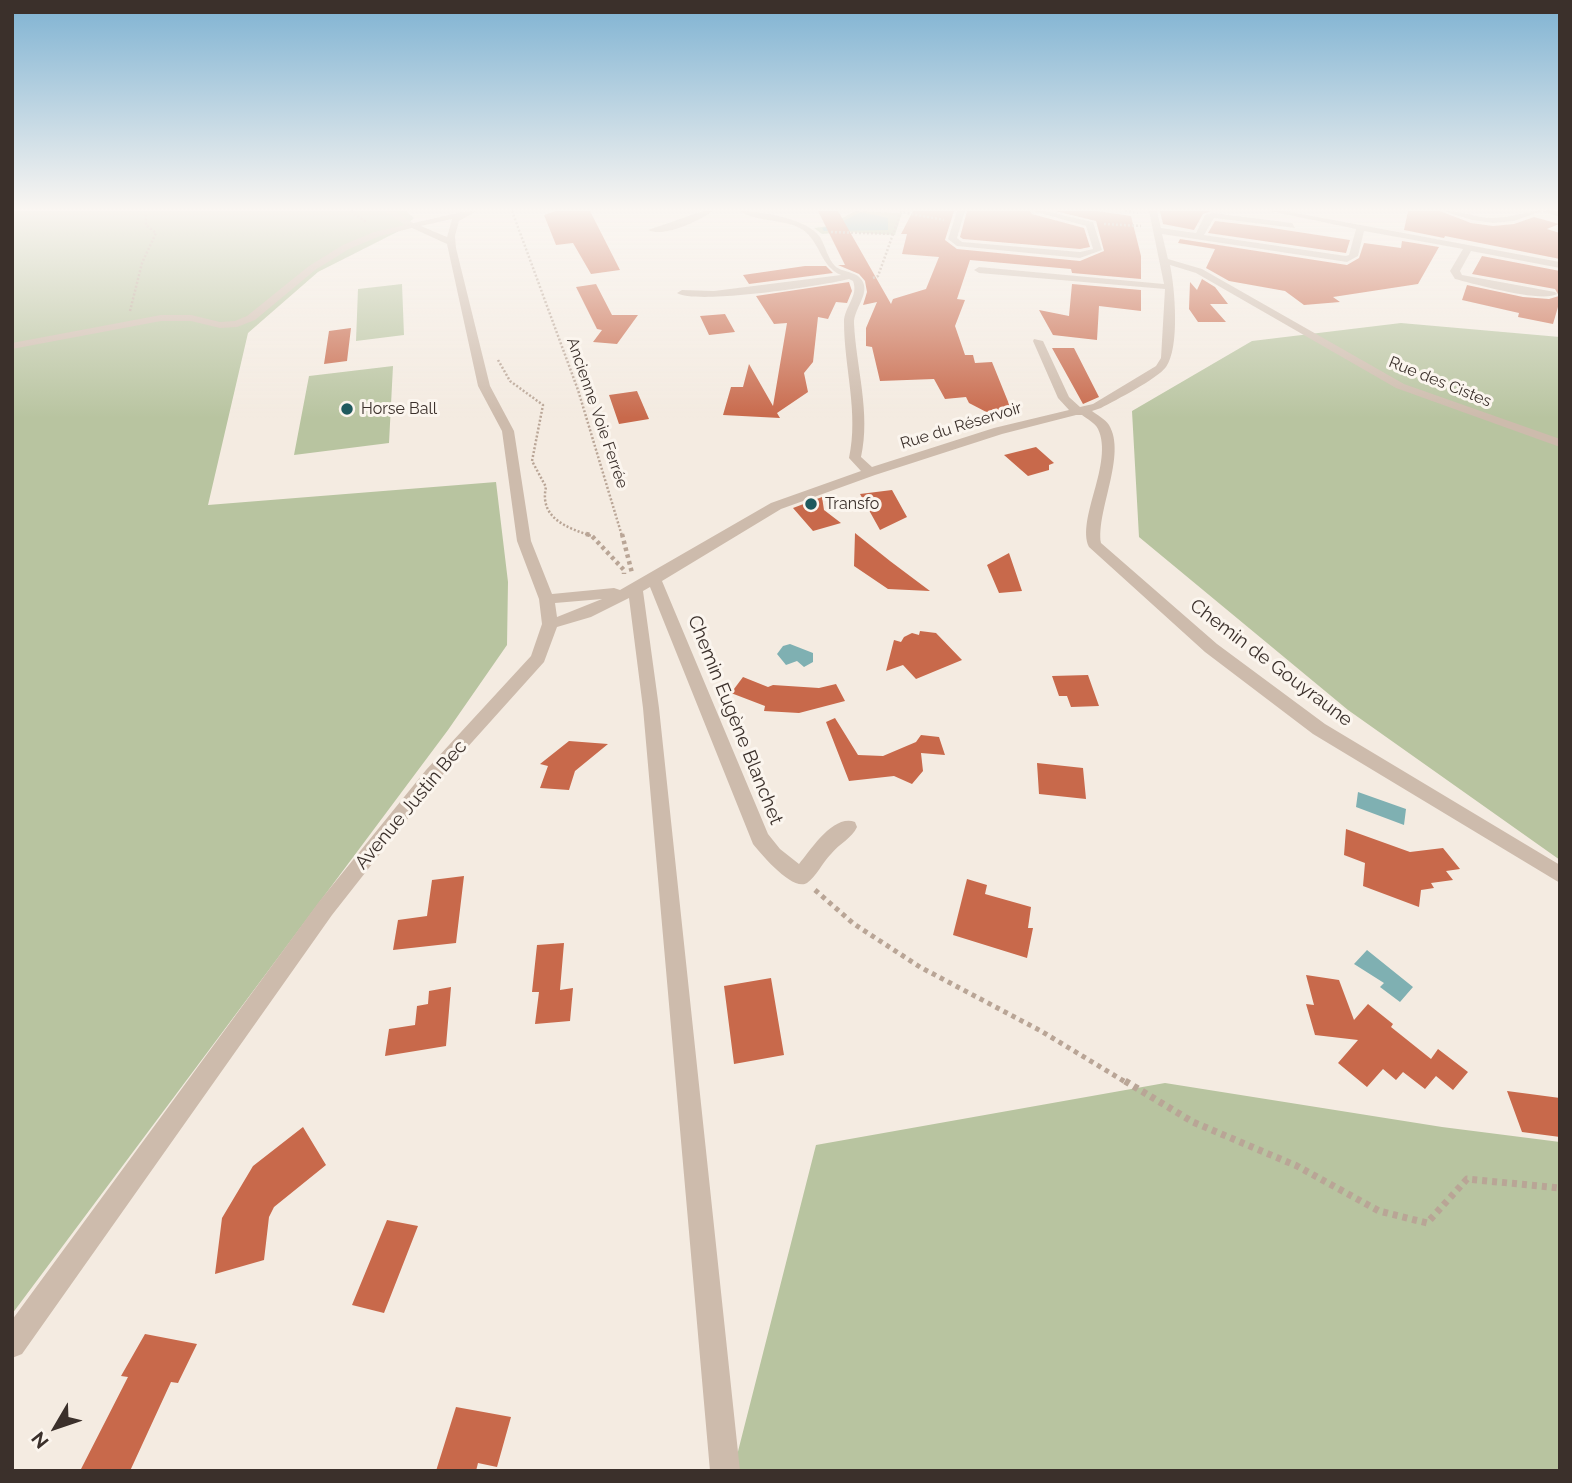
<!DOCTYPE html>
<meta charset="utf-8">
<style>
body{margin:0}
#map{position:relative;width:1572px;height:1483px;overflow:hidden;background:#f4ebe1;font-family:Raleway,sans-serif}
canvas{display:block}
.frame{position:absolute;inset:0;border:14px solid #3b302b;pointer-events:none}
.north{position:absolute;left:21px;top:1392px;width:70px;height:70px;-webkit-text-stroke:5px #fbf5ee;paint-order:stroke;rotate:231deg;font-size:19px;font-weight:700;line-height:28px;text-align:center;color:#3b302b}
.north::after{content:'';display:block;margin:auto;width:24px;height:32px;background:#3b302b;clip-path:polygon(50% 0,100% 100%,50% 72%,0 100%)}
</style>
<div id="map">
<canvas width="1572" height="1483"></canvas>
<div class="frame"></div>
<div class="north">N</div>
</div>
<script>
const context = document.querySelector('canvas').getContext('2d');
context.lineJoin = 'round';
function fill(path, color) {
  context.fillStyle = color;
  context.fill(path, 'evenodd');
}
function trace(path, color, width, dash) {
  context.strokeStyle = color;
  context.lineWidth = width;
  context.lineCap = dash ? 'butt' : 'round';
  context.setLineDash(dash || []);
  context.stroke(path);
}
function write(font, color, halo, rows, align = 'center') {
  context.font = font + ' Raleway,sans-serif';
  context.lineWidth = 6;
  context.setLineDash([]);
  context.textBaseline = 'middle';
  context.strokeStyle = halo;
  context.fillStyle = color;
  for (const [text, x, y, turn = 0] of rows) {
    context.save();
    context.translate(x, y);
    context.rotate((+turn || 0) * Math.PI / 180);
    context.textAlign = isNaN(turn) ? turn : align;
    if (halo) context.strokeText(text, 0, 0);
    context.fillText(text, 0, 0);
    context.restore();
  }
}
fill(new Path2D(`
 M12,211H406L414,218L401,230L318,272L248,333L208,505L496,482L508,582L507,645L448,730L12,1314Z
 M855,211L902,213L895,235L848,232L822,234L814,228L828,226Z
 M402,284L404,335L356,341L358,289Z
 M1401,323L1560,337V860L1348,710L1139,537L1132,411L1252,341Z
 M393,366L389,443L294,455L309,376Z
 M1165,1083L1442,1127L1560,1142V1471H733L816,1145Z`), '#b8c4a0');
fill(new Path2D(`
 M861,212L888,218V230L824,231L822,228L835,225Z
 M790,644L813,653V662L804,667L797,661L786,665L777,654L783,646Z
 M1358,792L1406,809L1404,825L1356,807Z
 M1367,950L1413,987L1400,1002L1380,987L1384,983L1354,964Z`), '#7fb0b2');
fill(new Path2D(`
 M555,211H590L620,270L591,274L573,243L556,245L544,215Z
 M818,211H838L891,304L893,299L926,289L939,257L902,254L907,234H901L913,211H954L945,240L957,249L1080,261L1104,251L1096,221L1055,211H1097L1131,216L1141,256V279L1072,273L1071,269L970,260L957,299L965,300L955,326L965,355H973L975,363L992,362L1011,409L994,416L969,403L966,397L945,399L934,379L880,381L872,347L866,346V328L877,302L863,305L867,292L865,281L859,274L838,265H845Z
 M967,211H1030L1032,214L1084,228L1090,247L1080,249L963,239L960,237Z
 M1160,211H1212L1203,214L1194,230L1163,224Z
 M1408,211H1440L1471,223L1493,226L1514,224L1534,217L1559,224L1547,229L1560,233V259L1445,236L1444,238L1404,230Z
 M1215,221L1266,227L1350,240L1346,253L1208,233Z
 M1180,239L1347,265L1359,258L1364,243L1401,248L1402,241L1439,247L1418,284L1333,297L1340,302L1304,305L1285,291L1229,281L1206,268L1215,249L1178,243Z
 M1482,256L1560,271V300L1553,324L1518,317L1519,313L1462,300L1467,285L1523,297L1549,299L1559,296L1555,289L1472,274Z
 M805,266H826L833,273L749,284L743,275Z
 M1202,279L1215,287L1228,304H1210L1226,322H1198L1189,309L1190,282L1197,290Z
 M849,282L852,291L847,303L836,302L828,319L818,317L813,362L804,373L808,392L777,413L780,418L723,415L731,387H743L749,364L773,406L787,323L774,324L756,296Z
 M596,284L612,315H638L617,344L593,342L602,330L597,329L576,287Z
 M1072,284L1141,290V311L1099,306L1097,340L1053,335L1039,310L1069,316Z
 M725,314L735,332L709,335L700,316Z
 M351,328L347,361L324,364L329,331Z
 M1052,348H1074L1099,397L1083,404Z
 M637,391L649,419L619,424L609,395Z
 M1036,447L1054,463L1049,465V470L1028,476L1004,455Z
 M892,490L907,517L880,530L860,494Z
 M822,497L824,510L841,523L813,531L793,508Z
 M855,533L890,561L930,591L888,589L854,566Z
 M1009,553L1022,591L999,593L987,565Z
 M920,631L936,633L962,660L916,679L903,665L886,671L894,640L901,642L904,637L912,633L919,635Z
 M1088,675L1099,706L1071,707L1067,696H1059L1052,676Z
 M743,677L768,687L773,685L819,688L836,684L845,701L799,713L764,711L765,706L731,693Z
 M835,718L858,755L883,756L916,742L921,735L939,737L945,755L921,753L923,771L912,784L894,776L849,781L826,722Z
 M569,741L608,744L575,771L569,790L540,788L548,766L540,764Z
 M1037,763L1083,768L1086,799L1039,794Z
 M1346,829L1410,852L1443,848L1460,869L1446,871L1453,880L1431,883L1434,888L1421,890L1419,907L1363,886L1365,863L1344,855Z
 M464,876L456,943L393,950L398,920L427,916L432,880Z
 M967,879L987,885L985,894L1031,907L1028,928H1033L1027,958L953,935Z
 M564,943L560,990L573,988L570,1021L535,1024L539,992H532L537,945Z
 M1306,975L1339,980L1354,1020L1368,1004L1393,1024L1391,1027L1431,1059L1438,1049L1468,1072L1453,1090L1436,1076L1425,1089L1403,1072L1396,1080L1383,1069L1367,1087L1338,1063L1358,1040L1315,1035L1306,1004L1314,1005Z
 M771,978L784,1055L734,1064L724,986Z
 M451,987L446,1046L385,1056L389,1029L415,1025L417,1006L428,1004L429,991Z
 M1507,1091L1560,1098V1137L1522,1132Z
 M303,1127L326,1165L274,1207L269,1217L264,1260L215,1274L222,1218L253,1166Z
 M387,1220L418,1226L384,1313L352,1305Z
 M145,1334L197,1344L178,1383L171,1382L130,1471H80L128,1377L121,1376Z
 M456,1407L511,1417L497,1467L478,1463L476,1471H436Z`), '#c8694b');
trace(new Path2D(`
 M351,211L366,222
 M512,211L578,390L622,536
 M1125,211L1138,213
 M1104,224L1141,226
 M831,232L893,234
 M873,278L878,276L901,212L944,220
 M130,311L142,263L156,233L146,225V211
 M498,360L510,381L543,405L532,461L546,487C539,518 567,528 592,536`), '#b9a596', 2.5, [2, 2]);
trace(new Path2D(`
 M586,534L591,535L624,570V574
 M622,534L632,573`), '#b9a596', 4.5, [3.5, 3.5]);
trace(new Path2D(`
 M815,890L854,924L920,967L1041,1031L1127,1083`), '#b9a596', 5, [4.5, 4.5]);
trace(new Path2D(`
 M1125,1081L1193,1122L1297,1166L1379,1211L1427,1223L1467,1179L1560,1188`), '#b9a596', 7, [5, 5]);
fill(new Path2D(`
 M385,211H394L413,223L462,212L477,211L459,221L455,236L456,248L490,386L514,431L531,541L552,594L614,588L620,590L771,503L861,471L849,458C859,413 844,367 844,322C844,307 859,296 853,281L849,279C822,286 696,305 677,293L682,290L714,291L841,275C820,266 821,243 803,230C786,218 756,223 740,211C761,211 808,219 820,237C825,245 828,259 835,266C843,273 858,271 863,282C869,295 854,309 854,323C856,367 871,413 861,457L872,467L994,428L1069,410L1058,398L1033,341L1034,339L1043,341L1069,397L1080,407L1093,404L1156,366L1161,358L1165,289L979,273L974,270L979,267L1164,284L1149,211H1157L1161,228L1196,233L1205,215L1213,213L1292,223L1295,228L1214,218L1204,235L1346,256L1349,255L1356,229L1270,211H1285L1560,262V268L1471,251L1460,271L1462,275L1555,292L1557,294C1542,303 1474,284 1455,279L1450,271L1463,249L1364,231L1358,256L1347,262L1162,234L1168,259L1202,269L1404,384L1560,439V447L1396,388L1196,273L1170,265C1175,288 1180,348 1166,367C1157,379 1116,400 1101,408L1092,411C1097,415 1105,419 1109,425C1127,455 1096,511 1101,543L1217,644L1325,724L1560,865V883L1313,734L1205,652L1089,547C1076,519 1114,463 1098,429C1095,423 1087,419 1082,415H1076L1002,434L875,475L781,509L662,581L768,834L780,849L799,864C811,850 833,814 855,822L857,827C852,838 839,844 831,854C823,862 816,877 807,883C793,892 761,854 753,844L650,587L643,591L659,708L740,1471H710L643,708L629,598L591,617L557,627L544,662L438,780L332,915L22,1354L12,1358V1320L318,903L426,770L531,656L542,624L539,599L517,541L502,431L478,386L447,244L412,228L380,236L349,249L315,270L255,320L237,327L220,328L191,321H161L12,349V343L161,315H191L220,322L235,321L247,316L309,266L343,245L374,232L405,225ZM452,219L447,237L421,226ZM602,599L557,617L555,603Z
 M703,211H713C699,221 664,238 648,230Z
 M957,211H965L957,238L962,242L1080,252L1093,249L1086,226L1033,211H1045L1093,222L1102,250L1080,258L957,246L948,239Z
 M1443,211C1460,210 1476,218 1493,218C1516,218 1537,206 1560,212V217L1542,211L1514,221L1493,223L1472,220Z`), '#cdbbac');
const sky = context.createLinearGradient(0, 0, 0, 418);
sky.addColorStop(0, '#7eb2d2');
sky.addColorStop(0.5, '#faf6f2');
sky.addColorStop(1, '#faf6f200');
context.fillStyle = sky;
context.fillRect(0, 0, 1572, 418);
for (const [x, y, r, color] of [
 [347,409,7,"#1f5a5e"],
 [811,504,7,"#1f5a5e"]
]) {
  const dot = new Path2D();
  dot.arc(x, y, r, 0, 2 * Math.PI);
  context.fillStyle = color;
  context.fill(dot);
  trace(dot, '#fbf5ee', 2.5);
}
write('16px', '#3b302b', '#fbf5ee', [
 ["Rue des Cistes",1440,382,22],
 ["Ancienne Voie Ferrée",597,413,71],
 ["Rue du Réservoir",961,426,-17]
]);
write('16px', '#3b302b', '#fbf5ee', [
 ["Horse Ball",361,409],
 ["Transfo",825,504]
], 'left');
write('19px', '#3b302b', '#fbf5ee', [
 ["Chemin de Gouyraune",1271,663,37],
 ["Chemin Eugène Blanchet",735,720,68],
 ["Avenue Justin Bec",411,805,-50]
]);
</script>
